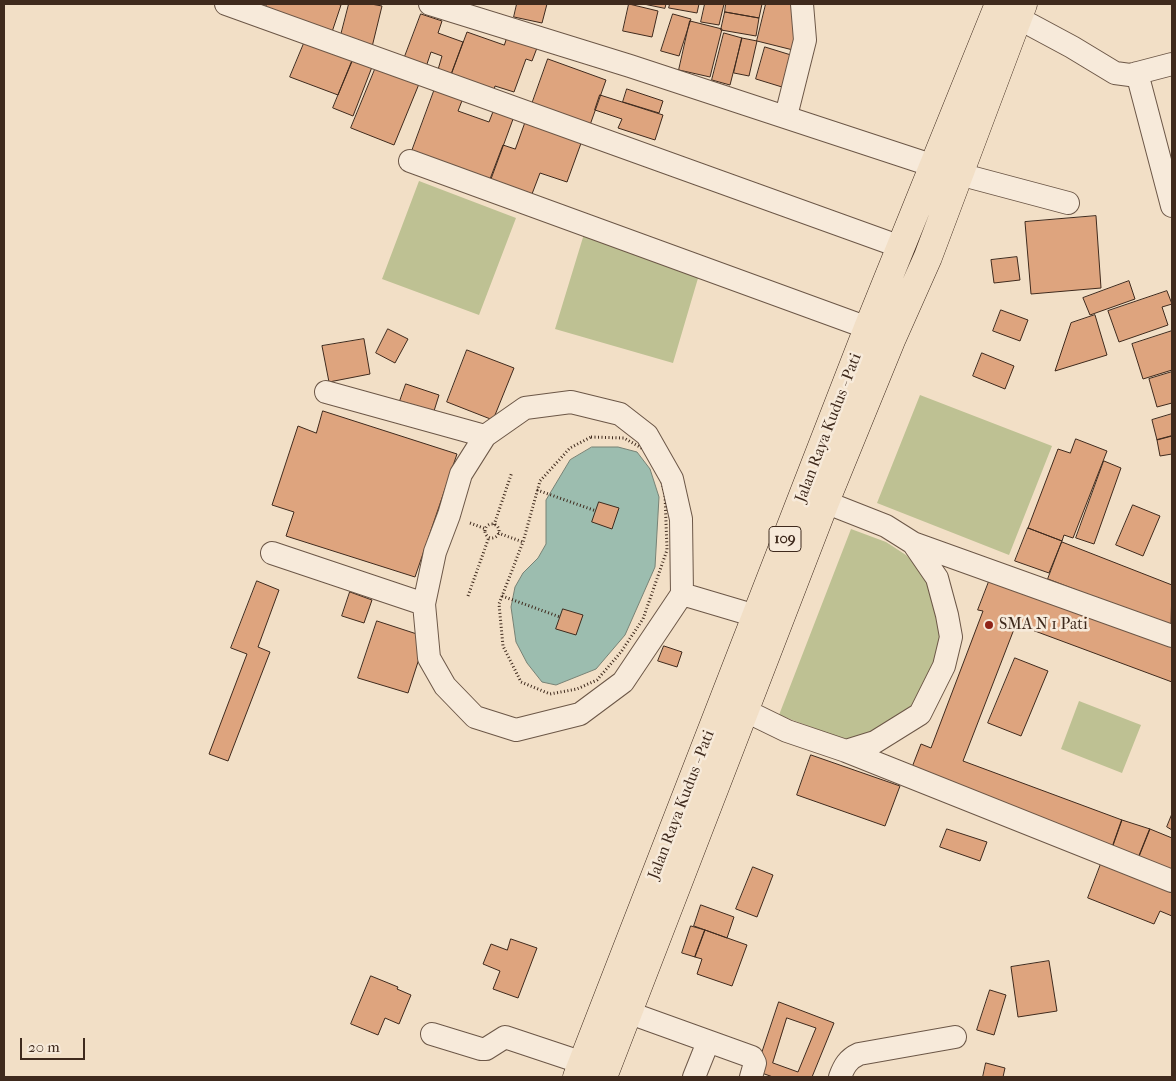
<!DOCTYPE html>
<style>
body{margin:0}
#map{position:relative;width:1176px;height:1081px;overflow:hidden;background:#f2dfc6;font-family:"IM FELL French Canon",serif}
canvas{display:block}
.frame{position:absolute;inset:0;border:5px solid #3f2a1d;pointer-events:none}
.scale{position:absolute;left:20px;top:1038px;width:65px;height:22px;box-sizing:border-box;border:2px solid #3f2a1d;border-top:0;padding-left:6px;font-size:15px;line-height:18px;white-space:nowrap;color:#3f2a1d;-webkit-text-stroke:4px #f7eada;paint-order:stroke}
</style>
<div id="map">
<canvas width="1176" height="1081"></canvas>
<div class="frame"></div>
<div class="scale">20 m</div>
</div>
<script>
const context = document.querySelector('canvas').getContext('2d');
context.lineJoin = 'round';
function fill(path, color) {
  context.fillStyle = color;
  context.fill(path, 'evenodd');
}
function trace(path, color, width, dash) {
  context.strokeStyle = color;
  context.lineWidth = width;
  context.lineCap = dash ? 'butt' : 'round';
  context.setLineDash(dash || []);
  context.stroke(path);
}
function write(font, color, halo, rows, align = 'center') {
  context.font = font + ' "IM FELL French Canon",serif';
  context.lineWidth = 5;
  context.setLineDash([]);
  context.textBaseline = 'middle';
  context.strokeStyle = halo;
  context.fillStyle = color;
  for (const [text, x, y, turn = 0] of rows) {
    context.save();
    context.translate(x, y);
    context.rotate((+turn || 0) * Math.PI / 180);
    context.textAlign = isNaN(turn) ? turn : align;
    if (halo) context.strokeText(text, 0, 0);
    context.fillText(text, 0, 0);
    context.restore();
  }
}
fill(new Path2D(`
 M419,181L516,218L479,315L382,279Z
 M584,234L701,268L673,363L555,329Z
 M920,395L1052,446L1009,555L877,503Z
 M851,529L886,542L906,555L930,578L945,635L918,704L870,738L846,740L779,715Z
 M1079,701L1141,725L1122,773L1061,749Z`), '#bec193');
const water = new Path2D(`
 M592,447H618L637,452L650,469L659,497L655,567L625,635L596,669L556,685L542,682L527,663L516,642L511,607L515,587L523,573L538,558L546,544V500L570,460Z`);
fill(water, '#9cbdaf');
trace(water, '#778275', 1);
const building = new Path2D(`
 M267,4H337L341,5L331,35L264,12Z
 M349,4H371L382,6L372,47L340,39Z
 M517,4H547L542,23L514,17Z
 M629,4L658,11L652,37L623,31Z
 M644,4H666L665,8Z
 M670,4H699L697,13L669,8Z
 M705,4H724L719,25L701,22Z
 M726,4H762L759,18L725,12Z
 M766,4H802L801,52L757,41Z
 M725,12L759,18L756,36L721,30Z
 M421,14L442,21L438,33L463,42L450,77L437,73L442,56L431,52L426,67L404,59Z
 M673,14L691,19L679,56L661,51Z
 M690,21L722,29L710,77L679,70Z
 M510,29L540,40L532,61L526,59L514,92L495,86L494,90L451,75L467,32L504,45Z
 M724,33L742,38L730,85L712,80Z
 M742,38L757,41L749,76L734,73Z
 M305,41L353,59L338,95L290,77Z
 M765,47L791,55L782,87L756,79Z
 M353,59L372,67L353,116L333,108Z
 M548,59L606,80L590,125L532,104Z
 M376,67L419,84L394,145L351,128Z
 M437,83L465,93L458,111L489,122L496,104L516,111L491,179L412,151Z
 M627,89L663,101L659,113L623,102Z
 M600,95L663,115L655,140L618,128L622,119L595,110Z
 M528,115L584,135L567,182L540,173L532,194L490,179L503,145L515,149Z
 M1096,216L1101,288L1031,294L1025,222Z
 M1017,257L1020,280L994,283L991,260Z
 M1129,281L1135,299L1090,315L1083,298Z
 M1167,291L1172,304L1162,307L1168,325L1119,342L1108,311Z
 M1001,310L1028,320L1020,341L993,331Z
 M1095,315L1107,355L1055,371L1071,323Z
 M388,329L408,339L395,363L376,353Z
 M1172,331V370L1143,379L1132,344Z
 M364,339L370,374L329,382L322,346Z
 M467,350L514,368L493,420L447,402Z
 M982,353L1014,366L1005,389L973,376Z
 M1172,372V403L1157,407L1149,379Z
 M406,384L439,395L434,411L400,401Z
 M323,411L457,454L415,577L286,536L294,512L272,505L298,426L316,433Z
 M1172,414V436L1157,440L1152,420Z
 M1172,436V454L1160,456L1157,440Z
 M1076,439L1107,451L1073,538L1064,535L1062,541L1028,528L1058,449L1070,453Z
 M1104,461L1121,468L1094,544L1076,538Z
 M599,502L619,508L612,529L592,522Z
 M1133,505L1160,516L1143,556L1116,545Z
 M1028,528L1062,541L1049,573L1015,561Z
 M1062,542L1172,585L1171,627L1048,579Z
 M990,579L1172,647V682L1016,624L963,761L1122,820L1110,854L909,775L921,744L931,748L983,611L978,610Z
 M257,581L279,590L258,647L270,652L228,761L209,754L247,654L231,648Z
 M350,592L372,600L364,623L342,616Z
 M563,609L583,615L576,635L556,629Z
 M377,621L426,637L408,693L358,678Z
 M664,646L682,652L677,667L658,661Z
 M1015,658L1048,671L1021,736L988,723Z
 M811,755L900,786L885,826L797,795Z
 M1172,814V830L1167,827Z
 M1122,820L1150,829L1136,864L1110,854Z
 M947,829L987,842L980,861L940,847Z
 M1150,829L1172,838V877L1136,864Z
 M1104,856L1172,883V916L1160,911L1154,924L1088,898Z
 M753,867L773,875L757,917L736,909Z
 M701,905L734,917L727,938L694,926Z
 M691,926L705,930L695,957L682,953Z
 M705,930L747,945L732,986L697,974L702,959L695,957Z
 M511,939L537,948L518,998L493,989L500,971L483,964L491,944L507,950Z
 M1049,961L1057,1011L1018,1017L1011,967Z
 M371,976L398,987L397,989L411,995L399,1024L385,1018L378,1035L351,1024Z
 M990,990L1006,995L994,1035L977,1030Z
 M779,1002L834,1023L812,1077H773L756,1071ZM787,1018L816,1028L798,1072L773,1063Z
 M986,1063L1005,1068L1003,1077H983Z`);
fill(building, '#dea47e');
trace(building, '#3f2a1d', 1);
const minor = new Path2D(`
 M226,4L901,247
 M430,4L630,66L934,166
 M1018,18L1072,47L1115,73L1130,75L1172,64
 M1137,73L1172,206
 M786,116L805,40L802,4
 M410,161L868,328
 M959,174L1068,203
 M326,392L485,436
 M571,402L620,414L647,435L672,479L681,519L682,594L623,682L580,714L516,730L475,717L445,686L429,658L424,604L435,552L449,515L461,474L485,436L525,408Z
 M913,543L1172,636
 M272,553L424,604
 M682,594L756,616
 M746,711L787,731L846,751L875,742L920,714L944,666L951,637L947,615L937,578L913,543L886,526L825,502
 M846,751L1172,881
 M627,1012L752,1057L755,1063L751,1077
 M432,1034L481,1049H486L505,1037L583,1063
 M694,1077L708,1042
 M840,1077C844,1066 848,1059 859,1054L955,1037`);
const major = new Path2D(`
 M577,1077L868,328L999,4
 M603,1077L825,502L892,338L928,257L1023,4`);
trace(minor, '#6c5747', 24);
trace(major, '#3f2a1d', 29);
trace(new Path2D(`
 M591,437L624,438L647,451L659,470L665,494L667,550L643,619L621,652L597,680L577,689L550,694L521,682L503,646L499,604L523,542L540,481L570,448Z
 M537,490L596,511
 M470,523L486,529
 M485 531a7 7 0 1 1 14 0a7 7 0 1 1-14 0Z
 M494,525L512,472
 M498,533L523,542
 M468,596L489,537
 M502,596L560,617`), '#3f2a1d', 3, [1, 2.5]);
trace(minor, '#f7eada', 22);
trace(major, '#f2dfc6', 28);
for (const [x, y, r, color] of [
 [989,625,5,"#8f2418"]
]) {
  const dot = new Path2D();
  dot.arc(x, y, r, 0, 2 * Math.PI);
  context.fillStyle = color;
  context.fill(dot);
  trace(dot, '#f7eada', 2);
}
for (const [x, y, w] of [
 [785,539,32]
]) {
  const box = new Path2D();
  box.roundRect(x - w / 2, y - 12.5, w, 25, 4);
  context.fillStyle = '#f7eada';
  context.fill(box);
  trace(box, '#3f2a1d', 1);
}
write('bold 15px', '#3f2a1d', null, [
 ["109",785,539]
]);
write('16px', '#3f2a1d', '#f7eada', [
 ["Jalan Raya Kudus - Pati",829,428,-69],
 ["Jalan Raya Kudus - Pati",682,805,-69]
]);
write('16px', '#3f2a1d', '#f7eada', [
 ["SMA N 1 Pati",999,625]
], 'left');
</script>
